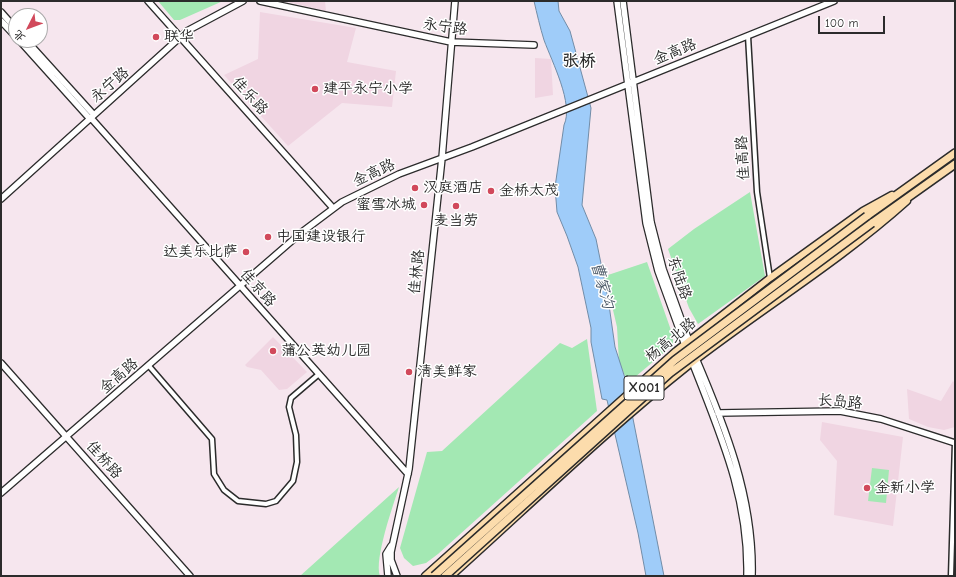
<!DOCTYPE html>
<meta charset="utf-8">
<style>
body{margin:0}
#map{position:relative;width:956px;height:577px;overflow:hidden;background:#f6e6ee;font-family:"Comic Neue","LXGW WenKai TC",sans-serif}
canvas{display:block}
.frame{position:absolute;inset:0;border:2px solid #2b2b2b;pointer-events:none}
.north{position:absolute;left:8px;top:8px;width:40px;height:40px;box-sizing:border-box;background:#fff;border:1px solid #aaa;border-radius:50%;rotate:228deg;font-size:11px;font-weight:700;line-height:16px;text-align:center;color:#2b2b2b}
.north::after{content:'';display:block;margin:auto;width:14px;height:18px;background:#d1495b;clip-path:polygon(50% 0,100% 100%,50% 72%,0 100%)}
.scale{position:absolute;left:818px;top:16px;width:67px;height:18px;box-sizing:border-box;border:2px solid #2b2b2b;border-top:0;padding-left:5px;font-size:12px;line-height:14px;white-space:nowrap;color:#2b2b2b;-webkit-text-stroke:3px #fff;paint-order:stroke}
</style>
<div id="map">
<canvas width="956" height="577"></canvas>
<div class="frame"></div>
<div class="north">北</div>
<div class="scale">100 m</div>
</div>
<script>
const context = document.querySelector('canvas').getContext('2d');
context.lineJoin = 'round';
function fill(path, color) {
  context.fillStyle = color;
  context.fill(path, 'evenodd');
}
function trace(path, color, width, dash) {
  context.strokeStyle = color;
  context.lineWidth = width;
  context.lineCap = dash ? 'butt' : 'round';
  context.setLineDash(dash || []);
  context.stroke(path);
}
function write(font, color, halo, rows, align = 'center') {
  context.font = font + ' "Comic Neue","LXGW WenKai TC",sans-serif';
  context.lineWidth = 3;
  context.setLineDash([]);
  context.textBaseline = 'middle';
  context.strokeStyle = halo;
  context.fillStyle = color;
  for (const [text, x, y, turn = 0] of rows) {
    context.save();
    context.translate(x, y);
    context.rotate((+turn || 0) * Math.PI / 180);
    context.textAlign = isNaN(turn) ? turn : align;
    if (halo) context.strokeText(text, 0, 0);
    context.fillText(text, 0, 0);
    context.restore();
  }
}
fill(new Path2D(`
 M284,1H325L326,11Z
 M260,12L356,28L347,62L396,71L392,107L342,103L288,146L224,75L258,59Z
 M535,58L551,59L553,95L535,98Z
 M273,337L307,372L287,389L279,390L261,370L247,367L245,365Z
 M953,381L955,383V427L944,430L928,427L909,419L907,389L941,401Z
 M822,422L903,437L893,526L834,515L837,461L820,440Z`), '#f0d5e2');
fill(new Path2D(`
 M158,1H223L180,20H174Z
 M750,192L765,276L698,324L689,308L668,249L694,229Z
 M647,262L673,336V345L628,383L619,362L617,327L605,276Z
 M587,339L597,411L438,554L426,563L413,566L404,558L400,548L427,452L442,451L560,343L572,348Z
 M872,468L889,470L886,503L868,501Z
 M399,487C393,506 374,559 380,576H300Z`), '#a3e8b3');
const water = new Path2D(`
 M534,1H558L559,11L570,31L591,108L582,205L596,239L608,298L615,347L625,378L664,576H646L638,533L607,400L602,399L591,342V328L578,267L567,236L557,212L555,187L564,125C574,104 552,62 544,40C540,27 537,14 534,1Z`);
fill(water, '#9fccf9');
trace(water, '#718ca7', 1);
const street = new Path2D(`
 M748,36L757,192L770,278
 M149,366L212,439L214,474L224,490L238,501L266,504L276,501L293,481L297,462L296,435L289,407L291,398L319,374
 M951,576L955,442`);
const secondary = new Path2D(`
 M148,1L333,208
 M260,1L451,42L534,45
 M617,1L646,223L658,271L686,348
 M623,1L651,222L663,269L690,344
 M1,12L16,29
 M1,21L16,37
 M19,40L90,119
 M26,40L94,115
 M91,118L408,474
 M1,199L187,31L243,1
 M695,356C725,426 754,498 752,576
 M691,359C719,432 749,496 747,576
 M1,363L190,576
 M718,413L840,411L881,419L955,443
 M1,493L302,232L342,202L399,174L472,147L834,1
 M388,576L386,554L391,546
 M397,576L391,560V552L409,469L442,158L455,1`);
const primary = new Path2D(`
 M425,576L676,351L770,278L863,211L892,195
 M451,576C530,505 606,431 689,365C761,309 839,262 907,201`);
const highway = new Path2D(`
 M867,216L955,153
 M872,223L955,164`);
trace(street, '#2b2b2b', 7);
trace(secondary, '#2b2b2b', 8);
trace(primary, '#2b2b2b', 9);
trace(highway, '#2b2b2b', 10);
trace(street, '#fff', 4);
trace(secondary, '#fff', 5.5);
trace(primary, '#fcdcac', 6);
trace(highway, '#fcdcac', 7);
const highwayBridge = new Path2D(`
 M434,576L675,360L867,216
 M445,576L670,373L872,223`);
trace(highwayBridge, '#2b2b2b', 10, []);
trace(highwayBridge, '#fcdcac', 7);
for (const [x, y, r, color] of [
 [156,37,4,"#d1495b"],
 [315,89,4,"#d1495b"],
 [415,188,4,"#d1495b"],
 [491,191,4,"#d1495b"],
 [424,205,4,"#d1495b"],
 [456,206,4,"#d1495b"],
 [268,237,4,"#d1495b"],
 [246,252,4,"#d1495b"],
 [273,351,4,"#d1495b"],
 [409,372,4,"#d1495b"],
 [867,488,4,"#d1495b"]
]) {
  const dot = new Path2D();
  dot.arc(x, y, r, 0, 2 * Math.PI);
  context.fillStyle = color;
  context.fill(dot);
  trace(dot, '#fff', 1.5);
}
for (const [x, y, w] of [
 [644,388,40]
]) {
  const box = new Path2D();
  box.roundRect(x - w / 2, y - 12, w, 24, 3);
  context.fillStyle = '#fff';
  context.fill(box);
  trace(box, '#2b2b2b', 1);
}
write('bold 14px', '#2b2b2b', null, [
 ["X001",644,388]
]);
write('15px', '#2b2b2b', '#fff', [
 ["永宁路",445,27,8],
 ["金高路",675,52,-22],
 ["永宁路",110,85,-41],
 ["佳乐路",250,96,48],
 ["佳高路",743,158,-93],
 ["金高路",374,173,-25],
 ["佳林路",417,272,-84],
 ["东陆路",679,278,71],
 ["佳京路",258,288,48],
 ["杨高北路",671,340,-39],
 ["金高路",119,376,-41],
 ["长岛路",840,402,5],
 ["佳桥路",104,460,48]
]);
write('15px', '#2b2b2b', '#fff', [
 ["联华",164,37],
 ["建平永宁小学",323,89],
 ["汉庭酒店",423,188],
 ["金桥太茂",499,191],
 ["蜜雪冰城",416,205,"right"],
 ["麦当劳",456,221,"center"],
 ["中国建设银行",276,237],
 ["达美乐比萨",238,252,"right"],
 ["蒲公英幼儿园",281,351],
 ["清美鲜家",417,372],
 ["金新小学",875,488]
], 'left');
write('italic 16px', '#4e5b69', '#fff', [
 ["曹家沟",602,285,75]
]);
write('bold 17px', '#2b2b2b', '#fff', [
 ["张桥",579,61]
]);
</script>
